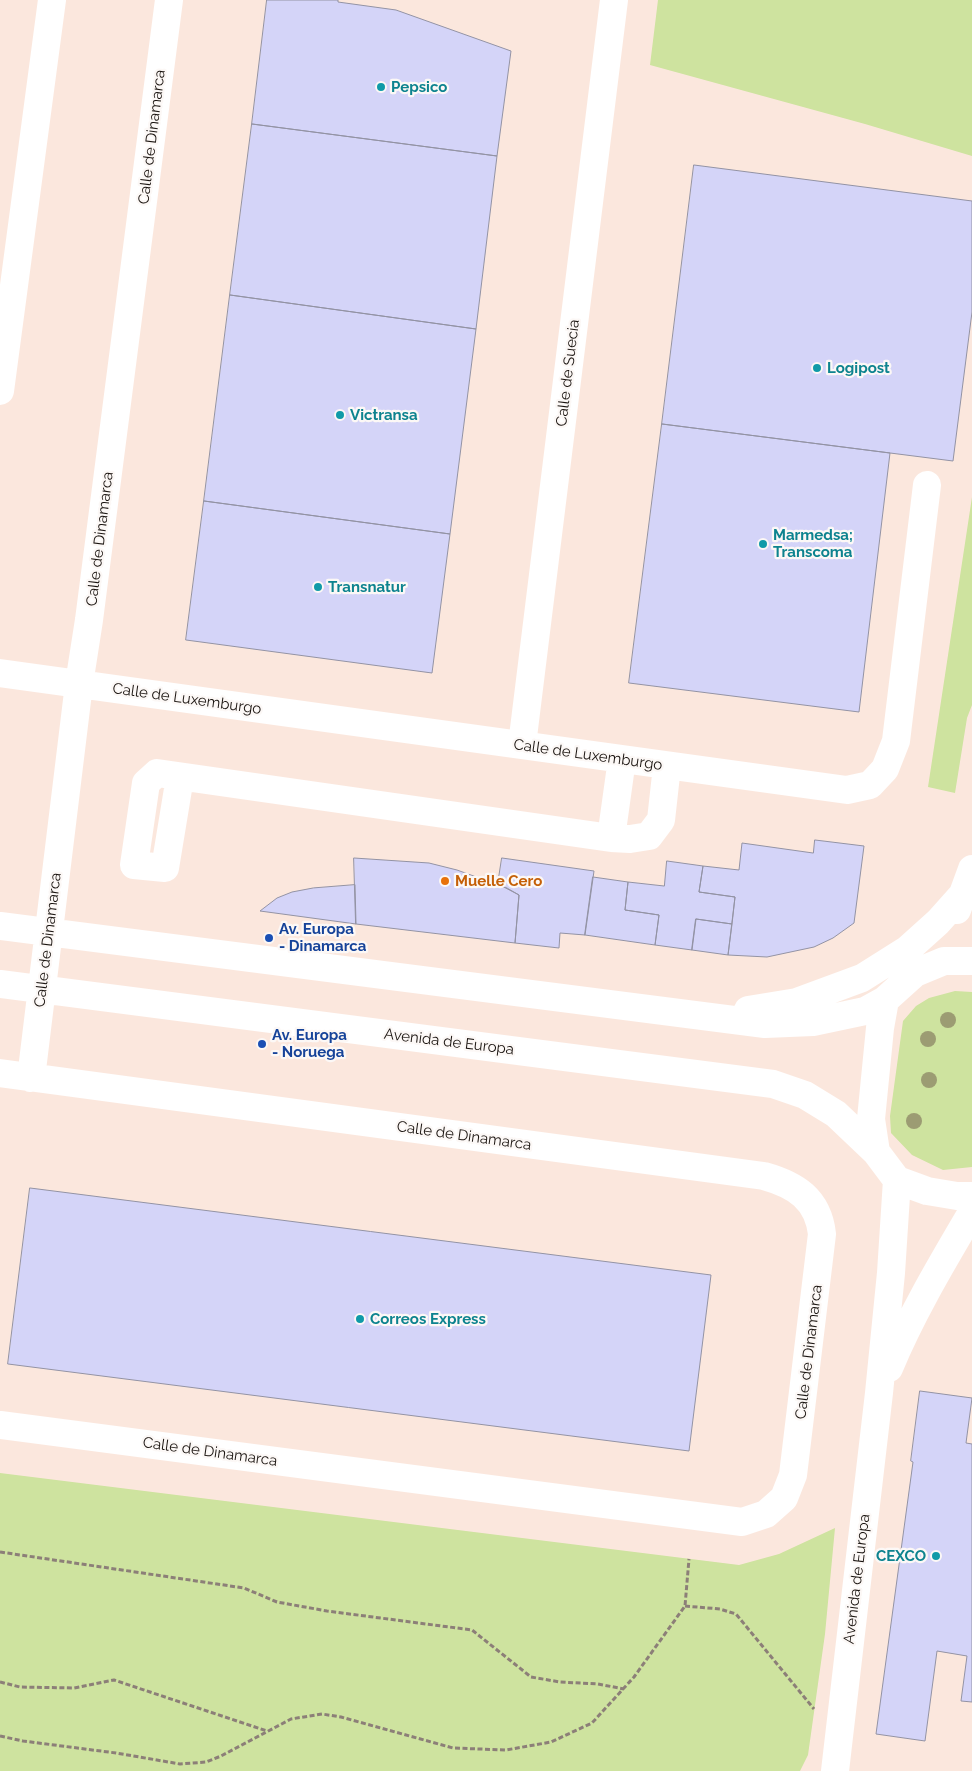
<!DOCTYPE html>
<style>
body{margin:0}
canvas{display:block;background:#fbe7dd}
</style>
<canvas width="972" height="1771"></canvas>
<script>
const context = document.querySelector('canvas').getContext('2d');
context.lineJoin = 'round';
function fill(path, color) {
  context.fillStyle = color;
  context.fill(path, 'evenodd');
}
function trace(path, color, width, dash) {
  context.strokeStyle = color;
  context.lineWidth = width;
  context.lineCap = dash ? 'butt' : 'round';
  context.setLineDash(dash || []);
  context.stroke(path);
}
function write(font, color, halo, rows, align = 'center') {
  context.font = font + ' Raleway,sans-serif';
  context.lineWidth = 4.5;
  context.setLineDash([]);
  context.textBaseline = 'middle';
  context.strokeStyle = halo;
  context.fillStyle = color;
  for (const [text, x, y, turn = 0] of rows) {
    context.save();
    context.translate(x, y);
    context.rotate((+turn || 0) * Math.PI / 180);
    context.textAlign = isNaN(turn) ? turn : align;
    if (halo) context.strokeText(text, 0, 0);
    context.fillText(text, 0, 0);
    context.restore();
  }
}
fill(new Path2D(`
 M658,0H972V156L865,124L650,65Z
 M972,497V705L967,718L955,793L928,787Z
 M955,991L972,992V1167L943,1170L912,1155L891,1133L890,1116L903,1021L916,1006L929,998Z
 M0,1473L739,1565L779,1554L835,1528L825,1634L808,1755L800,1771H0Z`), '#cee39f');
const building = new Path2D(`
 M267,0H338V2L396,10L511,51L497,156L252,124Z
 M252,124L497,156L476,329L230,295Z
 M694,165L972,201V312L953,461L662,424Z
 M230,295L476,329L450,534L204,501Z
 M662,424L890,453L859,712L629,683Z
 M204,501L450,534L432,673L186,640Z
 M815,840L864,846L854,923L833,938L814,947L767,957L728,955L735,897L699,892L703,866L739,870L742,843L813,853Z
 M354,858L429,863L457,870L507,888L519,895L515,943L356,924Z
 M502,858L594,871L585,935L560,933L559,948L515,943L519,895L498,884Z
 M667,861L703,866L699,892L735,897L732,924L696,919L692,950L655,945L659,915L625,910L628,882L664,886Z
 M593,877L628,882L625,910L659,915L655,945L585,935Z
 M355,885L356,924L260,911L277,898L292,892L313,888Z
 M696,919L732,924L728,955L692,950Z
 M30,1188L711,1275L689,1451L8,1364Z
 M920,1391L972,1398L966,1443L972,1444V1702L961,1701L967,1656L937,1651L925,1741L876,1734L913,1462L911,1461Z`);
fill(building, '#d4d4f8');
trace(building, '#9393a4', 1);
trace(new Path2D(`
 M0,1552L244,1588L277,1602L327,1611L472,1630L531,1677L560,1682L598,1684L624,1689
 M685,1606L720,1609L736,1614L814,1709
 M0,1682L20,1687L74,1688L114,1680L267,1731
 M0,1736L23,1741L116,1753L180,1764L206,1762L221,1756L291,1719L322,1714L341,1717L453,1748L506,1750L551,1742L592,1723L634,1677L685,1606L689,1559`), '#8c7f78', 3, [5, 2.5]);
trace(new Path2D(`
 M0,391L52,0
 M0,673L847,790L870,785L885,769L896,741L927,485
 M522,745L614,0
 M622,759L611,838L630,839L649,836L661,820L667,766
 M180,777L165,868L134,865L146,783L157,773L611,838
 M957,910L972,869
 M0,926L765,1024L813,1022L865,1011L885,1000L915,973L944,961H972
 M0,984L773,1084L805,1095L836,1114L876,1152L897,1180L927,1191L957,1196H972
 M748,1010L797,1002L862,978L908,949L938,922L963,894
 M0,1073L764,1176C796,1185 818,1199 822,1234L793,1475L784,1498L766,1514L742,1522L0,1425
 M31,1078L79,684L89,620L169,0
 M876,1152L871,1119L880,1028L885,1000
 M889,1368C912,1313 942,1263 972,1212
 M835,1771L879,1393L891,1273L897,1180`), '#fff', 28);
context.fillStyle = '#9c9c73';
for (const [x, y] of [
 [948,1020],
 [928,1039],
 [929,1080],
 [914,1121]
]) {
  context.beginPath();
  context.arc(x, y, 8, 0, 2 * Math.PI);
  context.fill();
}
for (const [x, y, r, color] of [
 [381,87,5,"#0f9aa8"],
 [817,368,5,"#0f9aa8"],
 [340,415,5,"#0f9aa8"],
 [763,544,5,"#0f9aa8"],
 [318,587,5,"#0f9aa8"],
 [445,881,5,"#e8710a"],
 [269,938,5,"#1a4fb4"],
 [262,1044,5,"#1a4fb4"],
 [360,1319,5,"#0f9aa8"],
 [936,1556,5,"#0f9aa8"]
]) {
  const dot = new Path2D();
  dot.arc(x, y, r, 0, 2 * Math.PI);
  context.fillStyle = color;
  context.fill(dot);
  trace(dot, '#fcf8f6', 2);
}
write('bold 15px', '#0d838f', '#fcf8f6', [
 ["Pepsico",391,87],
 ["Logipost",827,368],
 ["Victransa",350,415],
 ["Marmedsa;",773,535],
 ["Transcoma",773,552],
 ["Transnatur",328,587],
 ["Correos Express",370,1319],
 ["CEXCO",926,1556,"right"]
], 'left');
write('15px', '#19130f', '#fcf8f6', [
 ["Calle de Dinamarca",152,137,-83],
 ["Calle de Suecia",568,373,-83],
 ["Calle de Dinamarca",100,539,-83],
 ["Calle de Luxemburgo",187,699,8],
 ["Calle de Luxemburgo",588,755,8],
 ["Calle de Dinamarca",48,940,-83],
 ["Avenida de Europa",449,1042,7],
 ["Calle de Dinamarca",464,1136,8],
 ["Calle de Dinamarca",809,1352,-83],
 ["Calle de Dinamarca",210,1452,8],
 ["Avenida de Europa",857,1579,-83]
]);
write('bold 15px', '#c56008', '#fcf8f6', [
 ["Muelle Cero",455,881]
], 'left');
write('bold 15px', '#164399', '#fcf8f6', [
 ["Av. Europa",279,929],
 ["- Dinamarca",279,946],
 ["Av. Europa",272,1035],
 ["- Noruega",272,1052]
], 'left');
</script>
